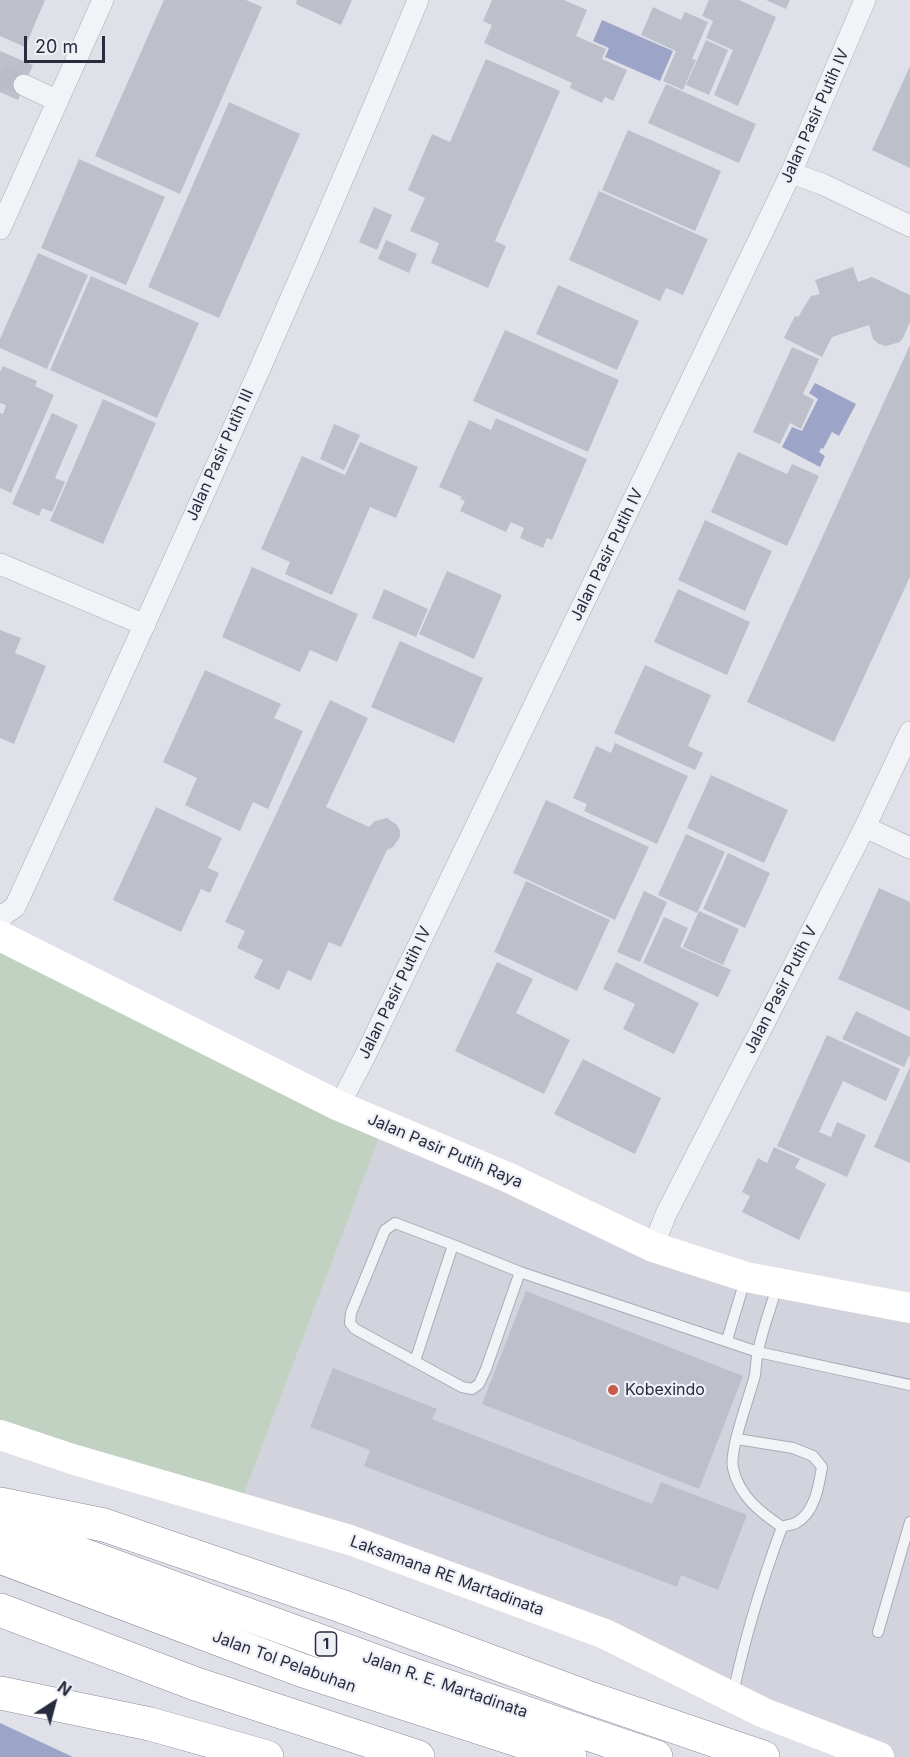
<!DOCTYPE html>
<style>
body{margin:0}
#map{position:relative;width:910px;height:1757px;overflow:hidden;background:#e0e1e8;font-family:Inter,sans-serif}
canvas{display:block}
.north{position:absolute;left:24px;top:1673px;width:60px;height:60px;-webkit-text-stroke:4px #eff0f6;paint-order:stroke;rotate:36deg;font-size:16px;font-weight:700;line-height:24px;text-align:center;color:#292b3f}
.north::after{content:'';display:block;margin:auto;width:21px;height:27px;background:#292b3f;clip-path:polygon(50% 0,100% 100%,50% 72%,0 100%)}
.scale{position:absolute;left:24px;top:36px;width:81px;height:27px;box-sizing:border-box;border:3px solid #292b3f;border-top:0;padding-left:8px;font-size:18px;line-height:21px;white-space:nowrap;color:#292b3f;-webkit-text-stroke:4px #eff0f6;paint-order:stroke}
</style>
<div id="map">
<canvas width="910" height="1757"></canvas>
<div class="north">N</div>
<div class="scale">20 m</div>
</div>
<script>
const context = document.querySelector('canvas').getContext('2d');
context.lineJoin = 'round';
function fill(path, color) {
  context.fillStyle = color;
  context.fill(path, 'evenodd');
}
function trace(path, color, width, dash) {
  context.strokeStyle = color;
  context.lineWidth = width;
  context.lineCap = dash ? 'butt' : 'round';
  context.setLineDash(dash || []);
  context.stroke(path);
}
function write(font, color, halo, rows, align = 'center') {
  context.font = font + ' Inter,sans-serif';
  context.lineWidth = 4.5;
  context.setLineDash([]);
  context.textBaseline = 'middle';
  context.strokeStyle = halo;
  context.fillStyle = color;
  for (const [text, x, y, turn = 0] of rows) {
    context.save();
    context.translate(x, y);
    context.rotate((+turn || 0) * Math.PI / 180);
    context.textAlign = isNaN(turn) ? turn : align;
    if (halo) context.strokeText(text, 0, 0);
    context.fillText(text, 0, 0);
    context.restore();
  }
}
fill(new Path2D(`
 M384,1125L653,1247L910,1308V1757H884L239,1507Z`), '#d2d3dd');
fill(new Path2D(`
 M0,936L384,1125L239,1507L0,1435Z`), '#c1d2c2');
fill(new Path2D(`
 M602,20L673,51L660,81L605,57L609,48L593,41Z
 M815,383L856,404L839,436L832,432L823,449L821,448L819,452L825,456L820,467L782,447L792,427L802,431L818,399L809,393Z
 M0,1723L73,1757H0Z`), '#9ca5c7');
fill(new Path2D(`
 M0,0H45L25,47L0,36Z
 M164,0H246L262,7L180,194L95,156Z
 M297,0H352L341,25L296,4Z
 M492,0H564L587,10L576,36L606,49L602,59L627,70L613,101L605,97L602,103L570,88L572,83L484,43L492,25L483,21Z
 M709,0H739L776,17L738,106L714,95L733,50L706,38L713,21L702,16Z
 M766,0H790L786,9Z
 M653,7L681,20L685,12L708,22L692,59L696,60L683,90L663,81L676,51L641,35Z
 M706,40L728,50L709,95L686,85Z
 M0,51L33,65L18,100L0,92Z
 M486,59L560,91L495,241L506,246L488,288L431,263L439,243L410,231L425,198L408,190L432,134L450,142Z
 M910,66V168L872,150Z
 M666,84L756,124L739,163L648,123Z
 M229,102L300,134L219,318L148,287Z
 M628,130L721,171L695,231L602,190Z
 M79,159L165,197L126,285L41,248Z
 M599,191L708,239L683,295L666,288L660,301L569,260Z
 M374,207L392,215L377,250L359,242Z
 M386,240L417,254L409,273L378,259Z
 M38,253L88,275L47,369L0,348V339Z
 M853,267L858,282L872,277L910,295V322L904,336L900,342L886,346L879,344L873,339L869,325L832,337L822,357L784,338L795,316L798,317L811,296L820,294L815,280Z
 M91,276L199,323L157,418L50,370Z
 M558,285L639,321L617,370L536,334Z
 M505,330L619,380L588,452L473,401Z
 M910,345V577L834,742L747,702Z
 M792,347L819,359L803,394L814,400L801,429L790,423L780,444L753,432Z
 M3,366L37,381L35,386L54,395L11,493L0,488V413L3,414L6,405L0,403V372Z
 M103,399L156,423L103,544L50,521Z
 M52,413L78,425L55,478L65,482L52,512L42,508L39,516L12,504Z
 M496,418L587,459L552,540L547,538L543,548L520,538L524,528L511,522L506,532L460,511L465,501L460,499L462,497L439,487L469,420L491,430Z
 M334,424L360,435L344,470L320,459Z
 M360,442L418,467L396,518L370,507L332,595L285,574L290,562L261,549L302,456L345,475Z
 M738,452L787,474L792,464L819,476L787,546L711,512Z
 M705,520L772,551L745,611L678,580Z
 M252,567L358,614L337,662L310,650L300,672L222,637Z
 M447,571L502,595L474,659L419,634Z
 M384,589L428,609L416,637L372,618Z
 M678,589L750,622L727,675L654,642Z
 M0,630L21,638L15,653L46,666L14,744L0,738Z
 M400,641L483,678L454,743L371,707Z
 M645,665L711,695L688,746L703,753L695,770L614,733Z
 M205,670L281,704L274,718L303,731L268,809L253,802L240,831L185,805L197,778L163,762Z
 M330,700L368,718L326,807L369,827L375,821L387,818L397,825L400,831V837L393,847L387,850L341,947L329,942L311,981L288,970L279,990L254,978L263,960L237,948L245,931L225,922Z
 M615,743L688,776L657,844L584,811L587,804L573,798L596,746L611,753Z
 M711,775L788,810L764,863L687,828Z
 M546,800L649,847L615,920L513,873Z
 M156,807L222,838L208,868L219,873L210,893L201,889L181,932L113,900Z
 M686,834L725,852L697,913L658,895Z
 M728,853L770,873L745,928L703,909Z
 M526,881L610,920L577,991L494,952Z
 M879,888L910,902V1011L838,979Z
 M644,891L667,902L640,962L617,952Z
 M699,911L739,929L723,965L683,947Z
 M664,917L688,928L680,947L731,970L718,997L643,963Z
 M497,962L533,979L516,1013L570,1040L544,1094L455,1051Z
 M616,962L699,1003L674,1054L623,1029L635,1004L603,989Z
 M856,1011L910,1037V1054L904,1067L842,1039Z
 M827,1035L900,1069L886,1101L843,1081L819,1132L831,1137L837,1122L866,1135L847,1177L777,1146Z
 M583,1059L661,1098L635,1154L554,1114Z
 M910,1067V1163L874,1147Z
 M774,1147L800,1159L795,1168L826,1184L799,1240L742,1212L750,1196L742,1192L758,1158L767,1163Z
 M526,1291L743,1376L699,1489L482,1404Z
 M333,1368L437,1409L432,1419L652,1504L661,1482L747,1515L718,1590L681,1575L677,1587L364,1466L370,1450L310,1427Z`), '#bdbfcb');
trace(new Path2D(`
 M0,74L24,85`), '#bbbdc6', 21, [21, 10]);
const lane = new Path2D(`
 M453,1245L395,1223L385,1230L351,1313L350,1323L355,1329L462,1387L472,1389L479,1384L486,1369L520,1272
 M727,1340L745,1280
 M415,1361L453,1245L520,1272L758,1352L910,1385
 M737,1439L793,1448L813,1456L822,1467C819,1485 815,1513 796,1523C792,1525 786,1525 782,1527
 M878,1632L910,1522
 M733,1694C745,1637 762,1581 782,1527C760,1512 739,1496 733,1468C729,1449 750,1396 755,1375C756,1367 756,1360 758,1352C762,1330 771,1308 777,1286`);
const street = new Path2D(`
 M24,85L58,101
 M791,173L822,184L910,226
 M0,229L103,0
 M0,564L145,625
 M865,827L910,848
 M0,922L3,915L15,907C153,607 292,306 418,0
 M339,1106L365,1056L791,173L865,0
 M653,1247L666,1214L865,827L910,732`);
const highway = new Path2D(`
 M0,1504L104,1525L341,1606L584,1696L763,1757
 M0,1522L23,1533L411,1674L656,1757
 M0,1557L301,1670L570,1757
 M0,1610L196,1684L418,1757
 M0,1693L150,1724L267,1757`);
trace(lane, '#a9aab5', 12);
trace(street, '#a9aab5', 22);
trace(highway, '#888a9e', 34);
trace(lane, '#f2f3f7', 10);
trace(street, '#f2f3f7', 21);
trace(new Path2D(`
 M0,936L339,1106L507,1177L653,1247L746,1277L910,1308
 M0,1435L72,1459L350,1540L605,1634L764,1713L879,1757`), '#fff', 30);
trace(highway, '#fff', 33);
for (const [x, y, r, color] of [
 [613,1390,6,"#c85b4a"]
]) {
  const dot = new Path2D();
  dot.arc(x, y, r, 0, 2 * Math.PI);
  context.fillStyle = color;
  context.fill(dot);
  trace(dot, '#eff0f6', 2);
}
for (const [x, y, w] of [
 [326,1644,21]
]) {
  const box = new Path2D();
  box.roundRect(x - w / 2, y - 12, w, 24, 4.5);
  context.fillStyle = '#eff0f6';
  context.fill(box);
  trace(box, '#292b3f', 1.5);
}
write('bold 15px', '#292b3f', null, [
 ["1",326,1644]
]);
write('16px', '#292b3f', '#eff0f6', [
 ["Jalan Pasir Putih IV",815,116,-66],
 ["Jalan Pasir Putih III",220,455,-66],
 ["Jalan Pasir Putih IV",607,555,-64],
 ["Jalan Pasir Putih V",781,990,-63],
 ["Jalan Pasir Putih IV",395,993,-64],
 ["Jalan Pasir Putih Raya",445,1151,23],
 ["Laksamana RE Martadinata",447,1576,20],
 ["Jalan Tol Pelabuhan",284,1662,20],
 ["Jalan R. E. Martadinata",445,1685,19]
]);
write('16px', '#292b3f', '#eff0f6', [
 ["Kobexindo",625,1390]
], 'left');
</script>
